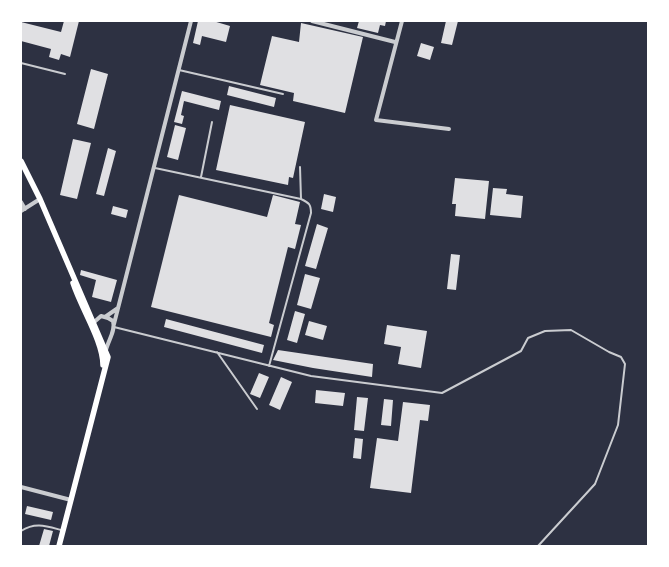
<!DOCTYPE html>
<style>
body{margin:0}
#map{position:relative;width:669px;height:567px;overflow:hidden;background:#2d3142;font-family:"Times New Roman",serif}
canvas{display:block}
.frame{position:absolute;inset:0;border:22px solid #fff;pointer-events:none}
</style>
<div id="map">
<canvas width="669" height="567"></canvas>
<div class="frame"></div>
</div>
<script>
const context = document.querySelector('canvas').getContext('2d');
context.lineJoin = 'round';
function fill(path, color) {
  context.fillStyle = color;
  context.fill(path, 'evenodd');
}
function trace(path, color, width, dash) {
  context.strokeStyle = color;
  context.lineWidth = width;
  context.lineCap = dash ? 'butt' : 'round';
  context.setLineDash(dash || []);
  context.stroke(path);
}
fill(new Path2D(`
 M64,21H79L70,57L61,54L59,60L49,57L51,49L21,41V22L61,32Z
 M198,21H213L230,26L226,42L202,36L200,45L193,43Z
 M359,21H386L385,26L380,25L378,33L357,28Z
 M446,21H458L452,45L441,43Z
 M301,23L363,37L345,113L293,101L294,93L260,85L272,36L299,42Z
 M421,43L434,47L430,60L417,56Z
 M91,69L108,74L94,129L77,124Z
 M229,86L276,98L274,107L227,95Z
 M182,91L221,101L219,110L184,101L181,115L184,116L182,124L174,122Z
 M230,105L305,122L293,178L289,177L288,185L216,170Z
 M175,125L186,128L178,160L167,157Z
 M73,139L91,143L77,199L60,195Z
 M108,148L116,151L104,196L96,194Z
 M455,178L489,181L485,219L455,216L456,204H452Z
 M493,188L507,189L506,194L523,196L521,218L490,215Z
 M324,194L336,197L333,212L321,209Z
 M179,195L267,217L273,195L300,202L295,224L301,225L295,249L288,247L269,323L274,325L271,337L151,307Z
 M113,206L128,210L126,218L111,214Z
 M317,224L328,228L316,269L305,266Z
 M451,254L460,255L456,290L447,289Z
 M81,270L117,280L111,302L92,297L96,280L80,275Z
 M305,274L320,278L311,309L297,305Z
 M295,311L305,314L297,343L287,340Z
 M166,319L264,345L262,353L164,327Z
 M309,321L327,326L323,340L305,335Z
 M387,325L427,331L421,368L398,364L401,347L384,344Z
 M278,350L373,364L372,377L313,368L273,360Z
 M259,373L269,377L260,398L250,394Z
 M281,377L292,382L280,410L269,405Z
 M316,390L345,393L343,406L315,403Z
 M357,397L368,398L364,431L354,430Z
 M384,399L393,400L391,426L381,425Z
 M403,402L430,405L428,421L420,420L411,493L370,488L377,438L398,441Z
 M355,438L363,439L361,459L353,458Z
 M27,506L53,512L51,520L25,514Z
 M44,529L53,531L49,546H39Z`), '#e0e0e3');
trace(new Path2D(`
 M21,63L65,74
 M179,70L283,94
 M300,167L301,199
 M155,168L301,199C309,203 311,204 311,213L269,366
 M201,177L212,122
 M114,327L311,376L442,393L521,351L528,338L545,331L571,330L609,352L621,357L625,364L618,425L595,484L538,546
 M217,352L257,409
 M21,531C35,522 46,526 61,530`), '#caccd0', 2);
trace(new Path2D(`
 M312,21L395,42
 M402,21L376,120L449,129
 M21,202L25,209
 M21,211L40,199
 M105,317L118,308
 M92,324L101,316L108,318L113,321C116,330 108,341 106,350
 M114,324L191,21
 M21,487L71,500`), '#caccd0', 4);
trace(new Path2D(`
 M21,161L40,199L108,357L59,546
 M73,283C81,308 103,341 103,365`), '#fff', 5.5);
</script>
